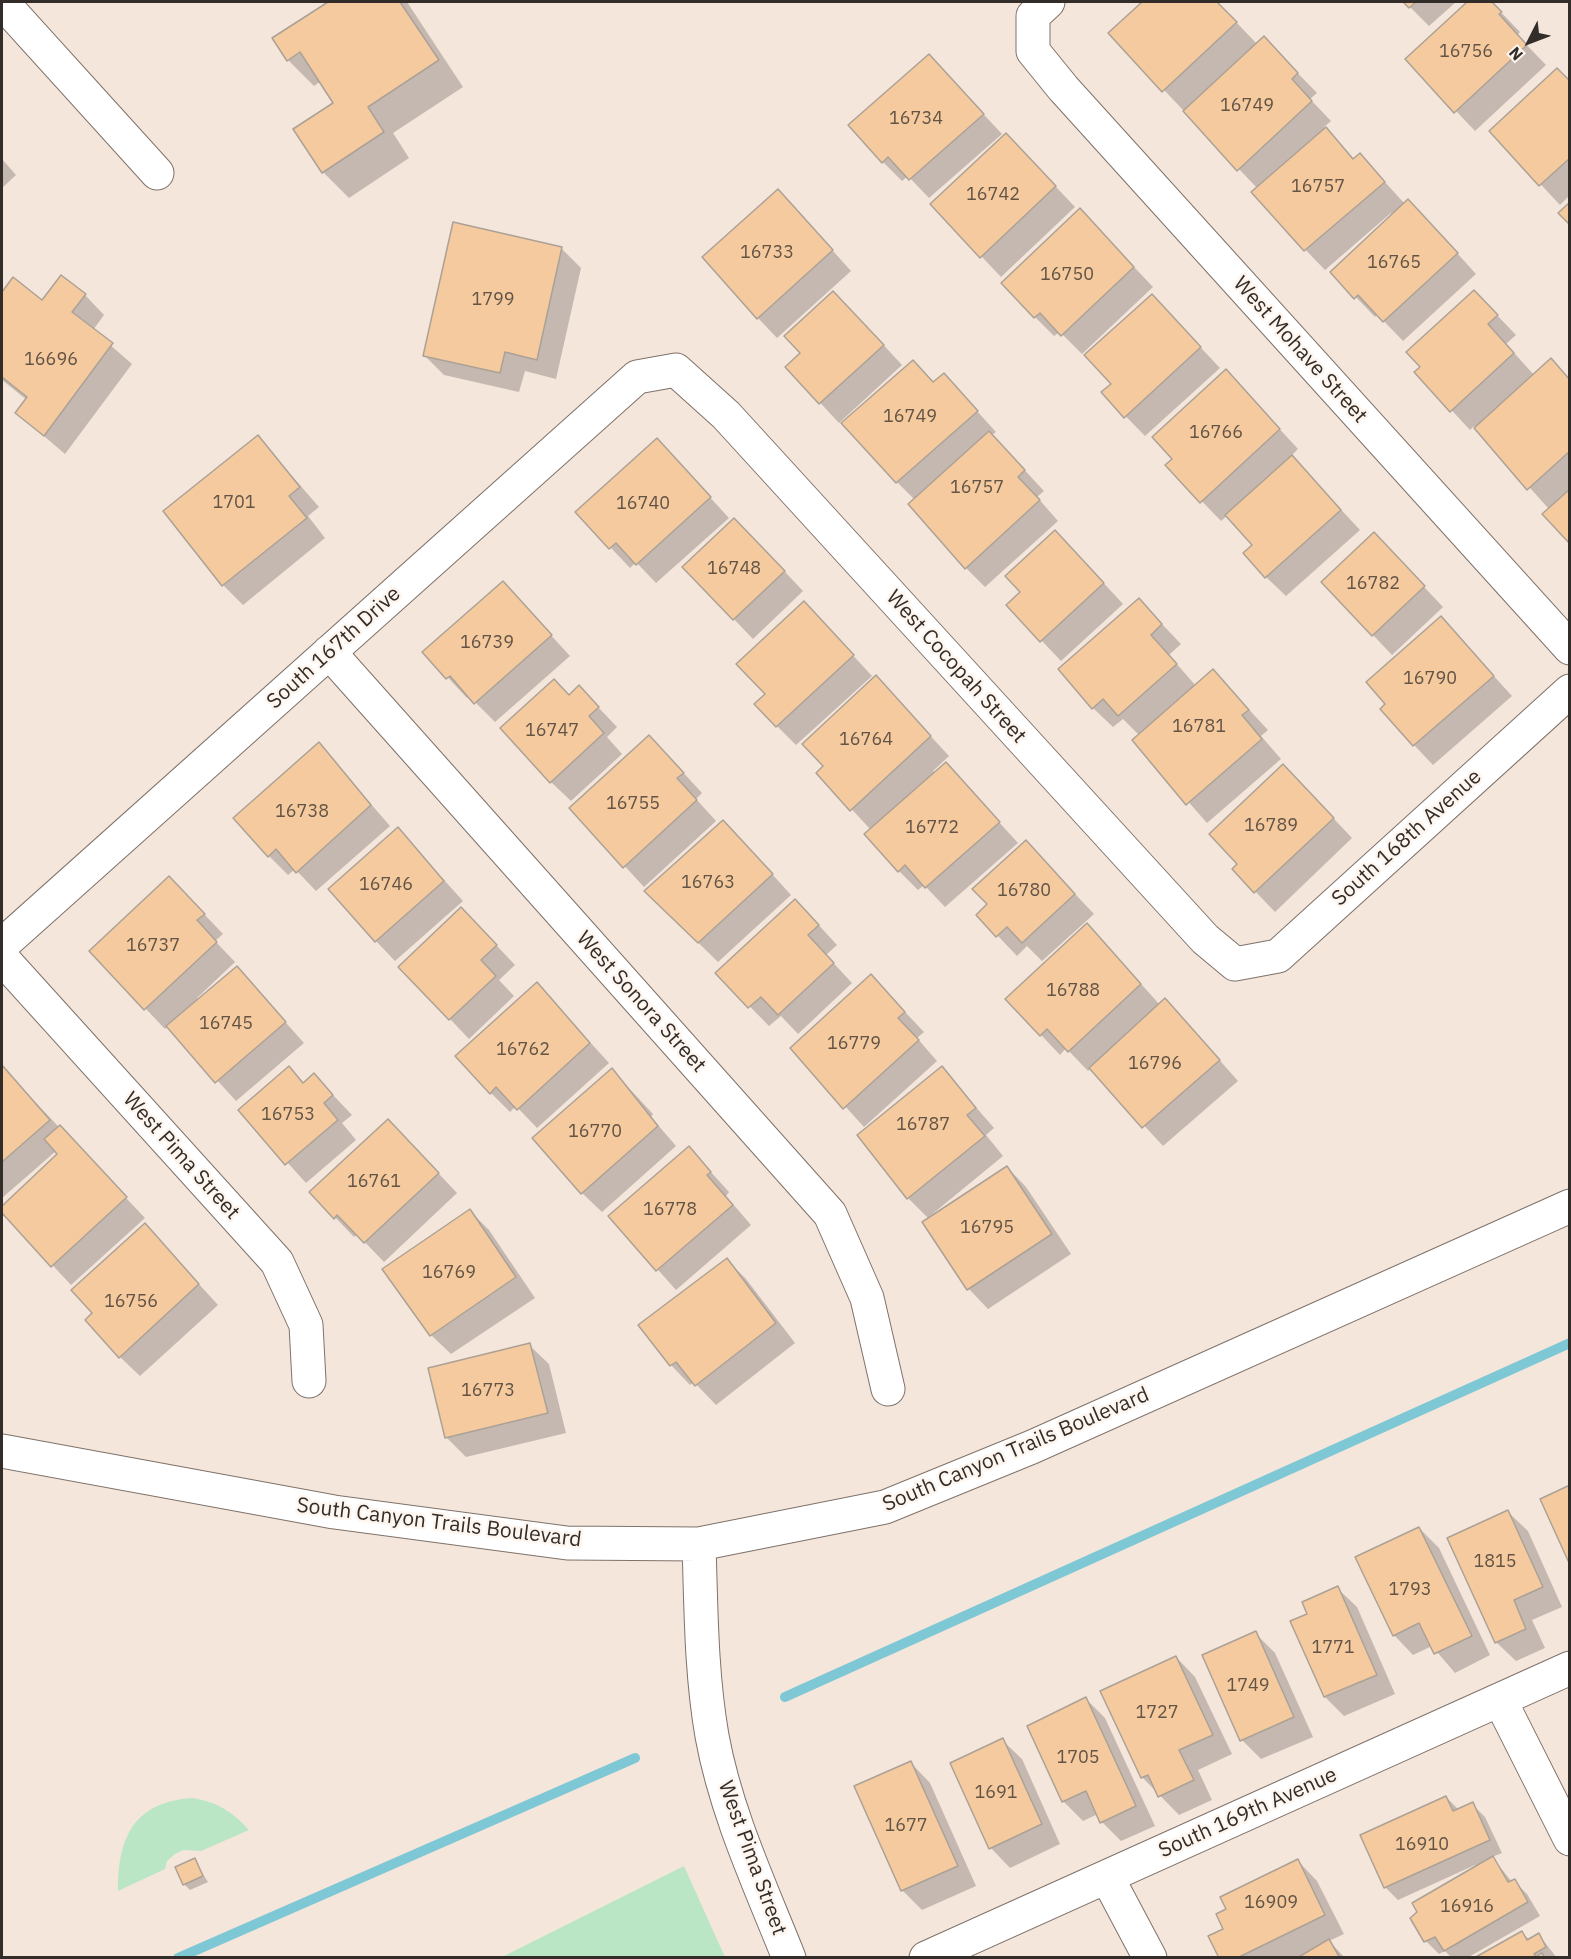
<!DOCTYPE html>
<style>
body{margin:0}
#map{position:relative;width:1571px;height:1959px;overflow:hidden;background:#f5e6dc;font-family:"IBM Plex Sans",sans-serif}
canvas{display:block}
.frame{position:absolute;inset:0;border:3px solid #332d29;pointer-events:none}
.north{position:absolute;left:1499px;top:12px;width:60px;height:60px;-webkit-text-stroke:4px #fef5ef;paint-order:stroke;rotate:228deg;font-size:16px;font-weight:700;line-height:24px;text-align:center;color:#332d29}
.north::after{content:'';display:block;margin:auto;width:21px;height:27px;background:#332d29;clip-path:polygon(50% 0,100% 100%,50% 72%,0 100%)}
</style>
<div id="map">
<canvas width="1571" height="1959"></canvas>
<div class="frame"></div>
<div class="north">N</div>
</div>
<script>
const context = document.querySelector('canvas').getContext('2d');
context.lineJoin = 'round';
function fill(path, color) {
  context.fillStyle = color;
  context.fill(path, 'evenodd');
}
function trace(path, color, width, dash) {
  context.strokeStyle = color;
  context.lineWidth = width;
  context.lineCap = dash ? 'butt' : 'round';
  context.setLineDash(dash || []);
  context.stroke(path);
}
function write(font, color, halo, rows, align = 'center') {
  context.font = font + ' "IBM Plex Sans",sans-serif';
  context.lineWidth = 5;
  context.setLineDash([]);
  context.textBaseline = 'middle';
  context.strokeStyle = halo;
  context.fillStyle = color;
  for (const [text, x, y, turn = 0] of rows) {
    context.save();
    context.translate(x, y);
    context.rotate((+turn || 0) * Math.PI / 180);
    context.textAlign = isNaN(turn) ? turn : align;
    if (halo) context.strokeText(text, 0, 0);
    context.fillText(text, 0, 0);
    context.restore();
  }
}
fill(new Path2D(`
 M192,1798C217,1802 232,1811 249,1830L201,1851L183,1850L175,1854L167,1861L165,1869L118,1891C118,1837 134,1802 192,1798Z
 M684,1866L725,1957H502Z`), '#bbe6c5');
fill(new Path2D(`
 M331,2H407L463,87L393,133L409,158L349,198L323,172L336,103L321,81L314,86L288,60L274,39Z
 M1144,2H1217L1257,44L1283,58L1317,93L1310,99L1331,121L1324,127L1355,160L1360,155L1405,204L1428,221L1476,274L1403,341L1377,314L1375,317L1332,272L1393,215L1391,213L1325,270L1297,241L1257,188L1110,33Z
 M1405,2H1456L1429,26Z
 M1469,2H1491L1520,32L1517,35L1546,65L1475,131L1407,59Z
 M929,56L1002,134L929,198L908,176L902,181L883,162Z
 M1570,83V195L1560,205L1491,131Z
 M1025,154L1075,207L1001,277L932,204Z
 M2,159L16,175L2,188Z
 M797,211L851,271L777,338L758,318Z
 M1099,230L1153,287L1082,354L1060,332L1054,336L1035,317Z
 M561,248L581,268L556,379L525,371L519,392L444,375L424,355Z
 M13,279L43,302L85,295L104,315L93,330L132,364L65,454L17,413L27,400L2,380V295Z
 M1152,296L1220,368L1145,436L1103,393L1113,384Z
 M853,312L902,365L839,423L787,367Z
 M1494,312L1516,335L1506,344L1534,375L1551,361L1570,379V543L1544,514L1549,509L1474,426L1470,430L1416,372Z
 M1226,371L1298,449L1291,456L1360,530L1286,596L1266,577L1254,545L1227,516L1221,521L1167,465L1174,459Z
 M944,375L996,432L992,435L1044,491L1037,497L1058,521L985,587L966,568L915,500L897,482L934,383Z
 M258,437L319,507L308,516L325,538L243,605L223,585L165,511Z
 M657,440L729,518L656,583L636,562L630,568L577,512Z
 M754,539L803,591L753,639L684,567Z
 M1074,551L1123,604L1061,661L1008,605Z
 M1393,554L1443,607L1392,655L1373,635Z
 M503,583L570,656L495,722L469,696L467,698L424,652Z
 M1139,600L1181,644L1169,655L1196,686L1213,671L1268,730L1261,736L1281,759L1207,823L1134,740L1139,735L1123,719L1113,727L1093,708Z
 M1441,618L1512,696L1433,765L1414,745Z
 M823,623L872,676L796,745L777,726L767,695Z
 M876,677L949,756L933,771L935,773L946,764L1018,843L945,907L924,885L918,890L899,871L871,830L818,773L825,766Z
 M569,697L598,707L617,727L607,737L622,754L571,801L551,782Z
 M319,744L390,826L316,891L295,869L288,875L269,856Z
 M668,756L702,793L696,799L716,821L644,887L571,808Z
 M1303,786L1352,838L1275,912L1234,869Z
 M398,829L463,901L395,961L376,941Z
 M742,841L791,895L718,962L666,911Z
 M1026,842L1094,914L1042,961L1027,946L1017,956L978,915L989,904Z
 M188,897L223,934L215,941L235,962L197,998L199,1000L237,968L304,1043L236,1101L168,1026L165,1029L91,951Z
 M814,920L837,945L826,955L852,983L798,1034L781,1016L769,1026L717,973Z
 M481,929L515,965L499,980L514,996L469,1039L401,967Z
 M1106,945L1160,1005L1184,1020L1238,1081L1163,1146L1091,1068L1088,1071L1066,1048L1060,1055L1007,999Z
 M871,976L924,1032L917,1038L937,1061L864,1127L792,1048Z
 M537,984L609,1063L537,1128L516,1106L510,1112L491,1093Z
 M2,1067L145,1218L71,1285L2,1211V1208L59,1154L56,1151L2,1198Z
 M289,1068L304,1084L314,1075L352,1115L342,1123L356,1140L306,1183L240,1110Z
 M942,1068L994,1128L986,1135L1003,1156L930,1216L931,1218L1007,1167L1026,1187L1071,1254L988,1309L969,1289L924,1222L929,1219L908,1198Z
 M612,1070L653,1114L651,1117L676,1146L602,1212L582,1193Z
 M407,1140L457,1193L384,1262L357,1234L354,1237L311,1192Z
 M689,1148L729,1192L726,1196L751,1225L676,1290L610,1216Z
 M470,1211L489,1230L535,1298L451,1354L431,1335Z
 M145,1225L218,1305L140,1376L120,1357Z
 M727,1260L746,1279L795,1343L716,1405L694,1382L690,1385L671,1365Z
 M529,1345L549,1364L566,1433L466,1457L446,1437Z
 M1508,1512L1528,1531L1562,1607L1532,1620L1545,1648L1516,1661L1496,1642Z
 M1419,1528L1439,1548L1490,1655L1455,1673L1432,1646L1413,1655L1394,1635Z
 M1337,1588L1357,1607L1395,1694L1344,1716L1325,1697L1309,1614Z
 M1255,1633L1275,1653L1313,1737L1261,1759L1242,1740Z
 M1176,1657L1195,1677L1232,1754L1198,1770L1212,1800L1179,1815L1142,1777Z
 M1086,1699L1105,1718L1155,1826L1121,1841L1102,1822L1098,1814L1083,1821L1063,1801Z
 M1002,1740L1022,1759L1060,1844L1010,1868L991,1848Z
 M911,1763L930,1783L976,1886L922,1910L902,1890Z
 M1446,1797L1459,1810L1472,1804L1485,1817L1502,1853L1492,1857L1512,1882L1514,1881L1527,1894L1540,1916L1467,1958H1452L1445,1951L1439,1954L1426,1941L1412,1918L1476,1867L1475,1865L1398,1900L1385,1887L1362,1836Z
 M194,1860L208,1882L190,1890L184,1884Z
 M1298,1861L1317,1881L1344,1934L1329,1941L1345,1958H1221L1225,1929Z
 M1522,1933L1530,1940L1539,1935L1557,1958H1477Z`), '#0003');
trace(new Path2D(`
 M785,1697L1570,1343
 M178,1958L635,1758`), '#7ec7d4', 10);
const building = new Path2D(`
 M328,2H400L439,60L368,107L384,132L322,173L293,129L333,103L300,52L287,61L272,38Z
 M1142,2H1217L1237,22L1162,92L1108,33Z
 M1403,2H1416L1409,8Z
 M1467,2H1492L1502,12L1499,14L1527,45L1454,113L1405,59Z
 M1264,36L1298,73L1292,79L1312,101L1237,171L1183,111Z
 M929,54L984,114L909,180L888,157L882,163L848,125Z
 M1557,68L1570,81V158L1539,186L1489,131Z
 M1326,127L1353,159L1360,153L1385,182L1304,251L1251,192Z
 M1006,133L1056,186L980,258L930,204Z
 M778,189L833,250L757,319L702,257Z
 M1408,199L1458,253L1383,322L1358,295L1354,299L1330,272Z
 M1570,202V225L1558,213Z
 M1080,208L1134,267L1061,336L1040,313L1034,318L1001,283Z
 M453,222L562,247L537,360L505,352L500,373L423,356Z
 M61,275L86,294L72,312L113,343L44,436L15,413L27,397L2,377V292L13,277L42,300Z
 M1474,290L1498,315L1488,324L1514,353L1450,412L1414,372L1420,367L1406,352Z
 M833,291L884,345L819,404L785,367L800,353L784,336Z
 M1152,294L1201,347L1124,418L1101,392L1111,384L1084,355Z
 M1551,358L1570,380V451L1527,490L1474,428Z
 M913,360L933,382L944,373L978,411L896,483L841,423Z
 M1226,369L1280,429L1200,503L1165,465L1172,459L1152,437Z
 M989,431L1025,470L1018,477L1040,500L965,569L908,504Z
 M258,435L300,487L289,496L307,518L222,586L163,511Z
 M657,438L711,497L636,565L616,543L609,549L575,512Z
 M1292,455L1341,510L1265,578L1243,553L1252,545L1225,515Z
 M1570,489V544L1542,514Z
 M734,518L785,571L733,620L682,567Z
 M1055,530L1104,583L1040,642L1006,605L1020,592L1005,576Z
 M1374,532L1425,586L1372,636L1321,582Z
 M503,581L552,635L474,704L450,676L446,679L422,652Z
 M1139,598L1162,624L1151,635L1177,664L1118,716L1103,699L1092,709L1058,669Z
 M804,601L854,655L776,727L754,704L765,694L736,664Z
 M1441,616L1494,676L1413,746L1380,709L1385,704L1366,682Z
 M1213,669L1249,710L1242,715L1262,739L1186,805L1132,740Z
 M876,675L931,736L850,811L816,773L823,766L802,744Z
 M554,679L569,695L579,685L599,707L589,716L604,733L550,783L500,728Z
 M649,735L684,773L677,778L697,800L623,868L569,808Z
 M319,742L371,805L296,873L276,849L268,857L233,818Z
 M946,762L1000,822L925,888L905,865L898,872L864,834Z
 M1283,764L1334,818L1254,893L1232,869L1237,864L1209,834Z
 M723,820L773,874L698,943L644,891Z
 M398,827L444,881L375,942L328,889Z
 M1026,840L1075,894L1022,943L1007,927L996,937L976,915L987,904L972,889Z
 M169,876L205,914L197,920L217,942L144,1010L89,951Z
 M795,899L819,925L808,935L834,963L778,1015L761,997L748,1008L715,973Z
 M461,907L497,945L481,960L496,976L449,1020L398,967Z
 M1087,923L1141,984L1068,1052L1047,1029L1040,1036L1005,999Z
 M237,966L286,1022L215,1083L166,1026Z
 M871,974L905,1012L898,1018L919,1040L843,1109L790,1048Z
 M537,982L590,1043L517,1110L496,1087L490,1094L455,1056Z
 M1165,998L1220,1060L1142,1128L1089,1068Z
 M2,1065L50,1120L2,1162Z
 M289,1066L303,1083L314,1073L333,1095L324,1103L338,1120L285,1165L238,1110Z
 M942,1066L976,1108L967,1115L985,1136L907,1199L857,1135Z
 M612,1068L658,1126L581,1194L532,1138Z
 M388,1119L439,1173L364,1243L337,1215L334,1219L309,1192Z
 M60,1125L127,1197L51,1267L2,1213V1206L57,1154L44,1139Z
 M689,1146L711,1172L707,1175L733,1205L656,1271L608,1216Z
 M1007,1166L1052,1234L967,1290L922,1222Z
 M470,1209L516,1277L430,1336L382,1269Z
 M145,1223L199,1284L119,1358L85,1320L92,1313L71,1290Z
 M727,1258L776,1323L695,1386L676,1362L670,1366L638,1325Z
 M530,1343L548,1413L445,1438L428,1368Z
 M1570,1485V1565L1540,1499Z
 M1508,1510L1543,1587L1514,1600L1526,1629L1495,1643L1447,1538Z
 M1419,1527L1472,1636L1434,1654L1419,1623L1393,1636L1355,1557Z
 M1338,1586L1377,1675L1324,1697L1290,1621L1307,1614L1302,1602Z
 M1256,1631L1294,1717L1240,1741L1202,1655Z
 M1176,1656L1213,1735L1179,1750L1194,1780L1158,1797L1148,1775L1141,1778L1100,1691Z
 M1086,1697L1136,1806L1100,1823L1086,1791L1062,1802L1027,1726Z
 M1003,1738L1042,1824L989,1849L950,1763Z
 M911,1761L958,1866L901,1891L854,1786Z
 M1446,1796L1453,1811L1473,1802L1490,1840L1384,1888L1360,1835Z
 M1493,1856L1508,1882L1515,1879L1528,1902L1444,1951L1435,1937L1424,1942L1410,1918L1417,1912L1412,1903Z
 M195,1858L203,1876L183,1885L175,1867Z
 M1298,1859L1325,1915L1237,1958H1219L1208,1936L1223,1929L1216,1914L1226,1909L1220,1897Z
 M1522,1931L1527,1940L1539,1933L1546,1947L1534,1954L1536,1957L1542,1953L1545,1958H1474Z
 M1329,1939L1340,1958H1297Z`);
fill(building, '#f4ca9e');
trace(building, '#aca196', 1.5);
const street = new Path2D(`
 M2,2L157,173
 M1048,2L1033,16V51L1063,88L1570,648
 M329,652L830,1214L867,1298L888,1389
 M2,945L637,377L676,370L726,415L1205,939L1235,964L1278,956L1570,691
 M2,958L277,1262L306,1325L309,1381
 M1500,1700L1570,1839
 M1107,1877L1150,1958
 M926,1958L1570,1668`);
const secondary = new Path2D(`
 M2,1451L334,1512L567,1543L699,1544L885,1507L1032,1447L1570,1206
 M699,1544C701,1608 701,1673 712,1736C726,1813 760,1885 789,1958`);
trace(street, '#7f7269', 35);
trace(secondary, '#7f7269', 35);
trace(street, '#fff', 33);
trace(secondary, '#fff', 33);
write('18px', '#635446', null, [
 ["16756",1466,52],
 ["16749",1247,106],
 ["16734",916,119],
 ["16757",1318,187],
 ["16742",993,195],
 ["16733",767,253],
 ["16765",1394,263],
 ["16750",1067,275],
 ["1799",493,300],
 ["16696",51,360],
 ["16749",910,417],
 ["16766",1216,433],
 ["16757",977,488],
 ["1701",234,503],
 ["16740",643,504],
 ["16748",734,569],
 ["16782",1373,584],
 ["16739",487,643],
 ["16790",1430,679],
 ["16781",1199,727],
 ["16747",552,731],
 ["16764",866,740],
 ["16755",633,804],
 ["16738",302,812],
 ["16789",1271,826],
 ["16772",932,828],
 ["16763",708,883],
 ["16746",386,885],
 ["16780",1024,891],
 ["16737",153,946],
 ["16788",1073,991],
 ["16745",226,1024],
 ["16779",854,1044],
 ["16762",523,1050],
 ["16796",1155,1064],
 ["16753",288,1115],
 ["16787",923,1125],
 ["16770",595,1132],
 ["16761",374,1182],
 ["16778",670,1210],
 ["16795",987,1228],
 ["16769",449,1273],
 ["16756",131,1302],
 ["16773",488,1391],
 ["1815",1495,1562],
 ["1793",1410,1590],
 ["1771",1333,1648],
 ["1749",1248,1686],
 ["1727",1157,1713],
 ["1705",1078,1758],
 ["1691",996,1793],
 ["1677",906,1826],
 ["16910",1422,1845],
 ["16909",1271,1903],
 ["16916",1467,1907]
]);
write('21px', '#332d29', '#fef5ef', [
 ["West Mohave Street",1300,350,48],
 ["South 167th Drive",334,648,-42],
 ["West Cocopah Street",956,667,48],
 ["South 168th Avenue",1407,838,-42],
 ["West Sonora Street",641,1002,48],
 ["West Pima Street",181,1156,48],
 ["South Canyon Trails Boulevard",1016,1450,-23],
 ["South Canyon Trails Boulevard",439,1523,7],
 ["South 169th Avenue",1248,1813,-24],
 ["West Pima Street",752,1858,70]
]);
</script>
